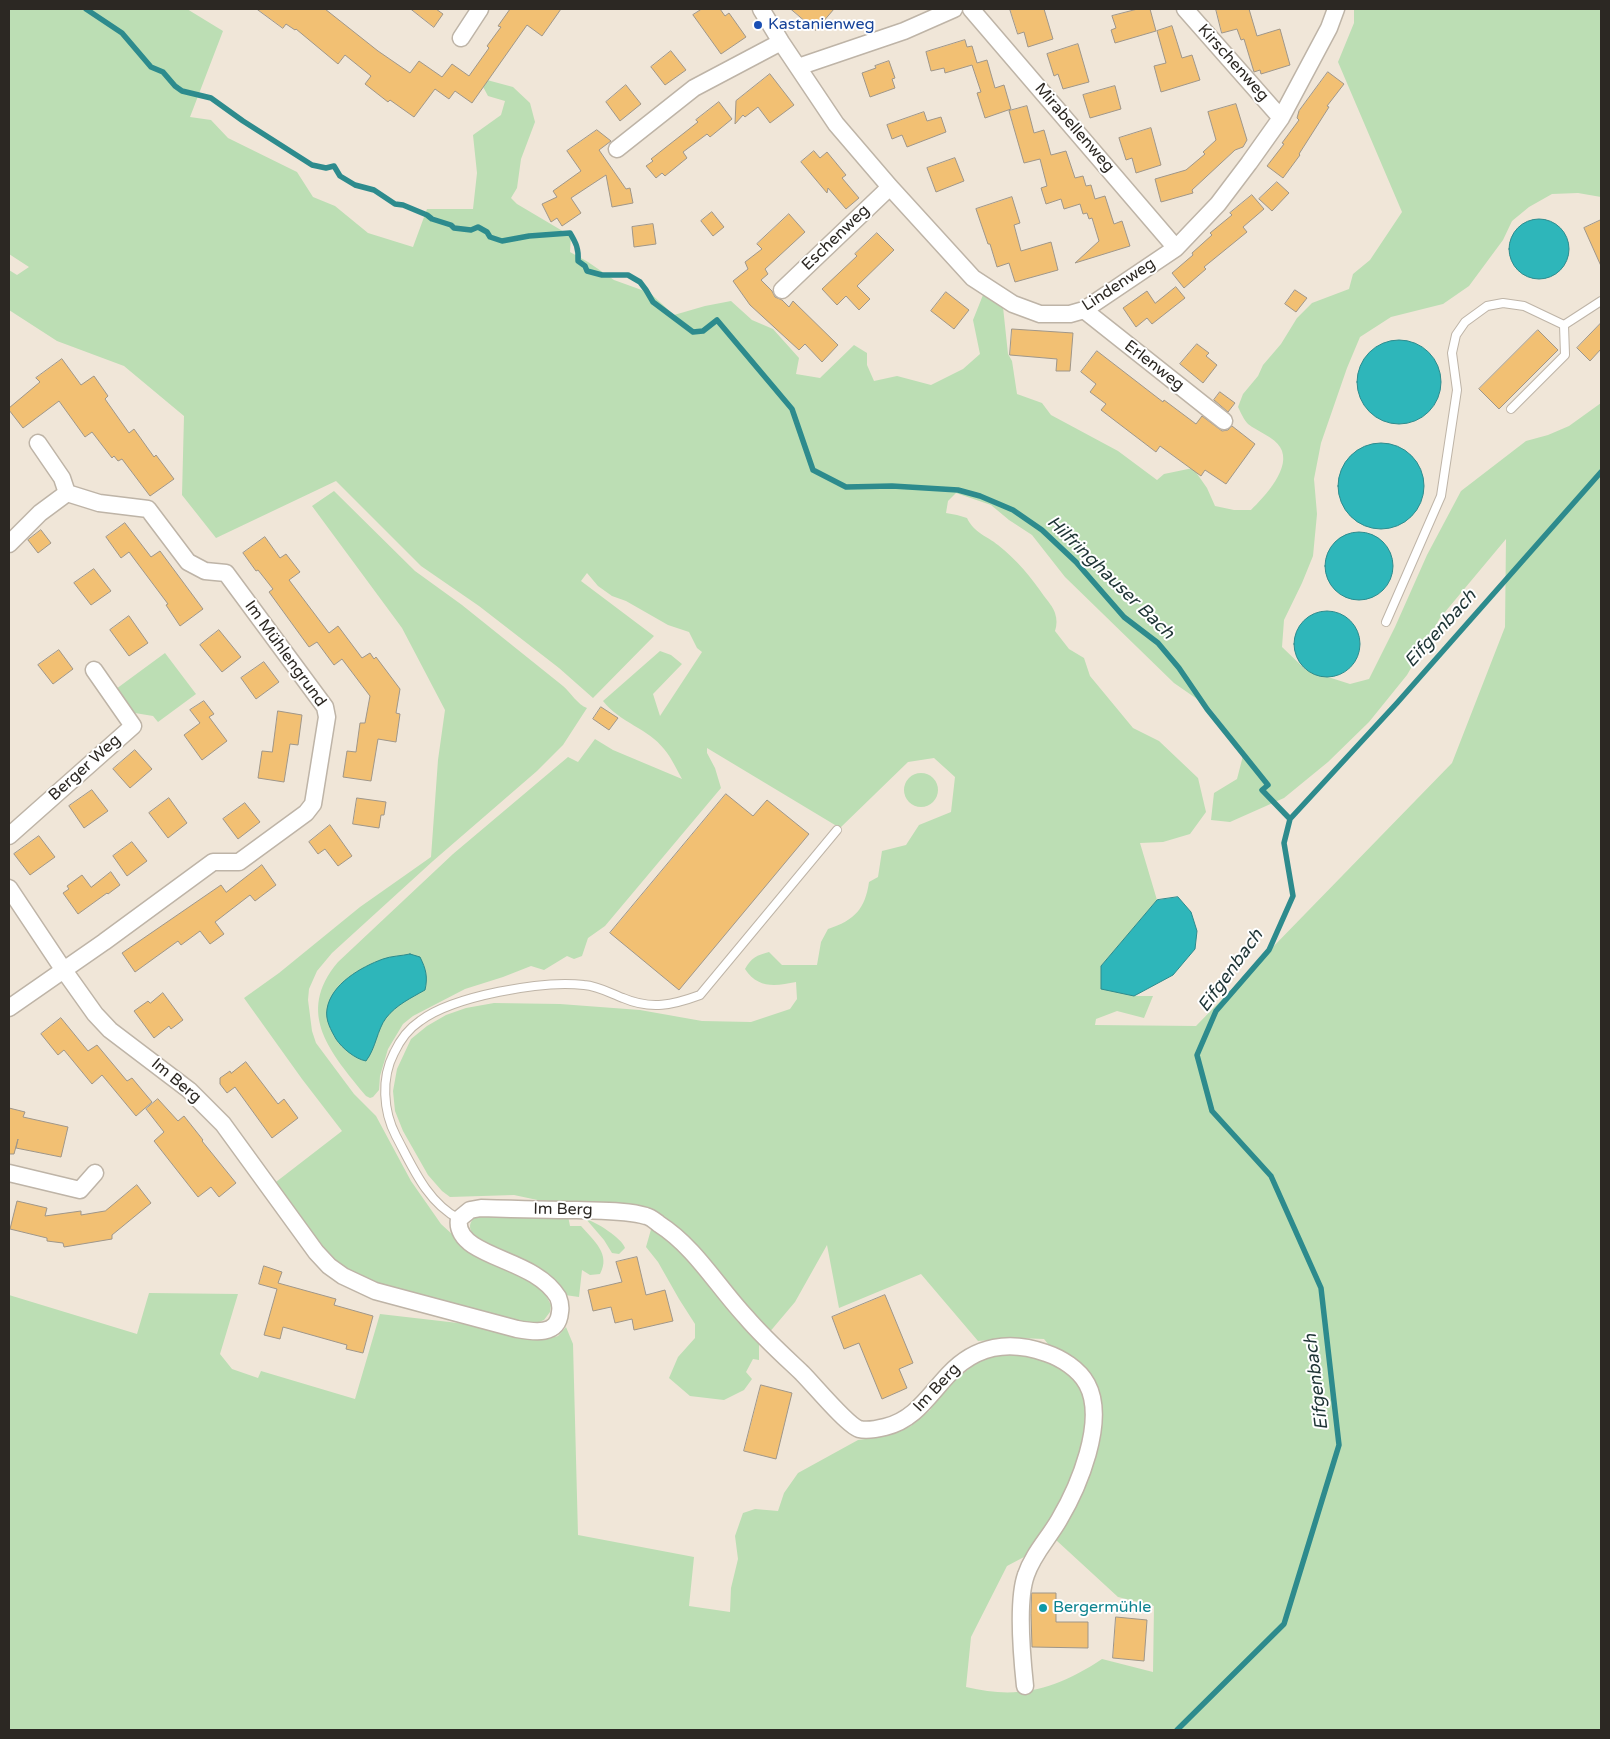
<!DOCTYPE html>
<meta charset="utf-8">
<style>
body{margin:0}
#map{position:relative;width:1610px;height:1739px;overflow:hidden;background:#f0e6d8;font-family:"Varela Round",sans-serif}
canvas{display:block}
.frame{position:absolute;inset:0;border:10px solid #2c2823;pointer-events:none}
</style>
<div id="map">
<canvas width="1610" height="1739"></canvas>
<div class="frame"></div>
</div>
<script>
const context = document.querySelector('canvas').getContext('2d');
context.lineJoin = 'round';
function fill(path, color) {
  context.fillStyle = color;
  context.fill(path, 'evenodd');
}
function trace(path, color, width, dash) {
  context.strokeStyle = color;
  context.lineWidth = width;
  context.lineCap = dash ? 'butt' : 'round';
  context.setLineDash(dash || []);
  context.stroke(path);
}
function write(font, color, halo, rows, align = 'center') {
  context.font = font + ' "Varela Round",sans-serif';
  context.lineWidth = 4;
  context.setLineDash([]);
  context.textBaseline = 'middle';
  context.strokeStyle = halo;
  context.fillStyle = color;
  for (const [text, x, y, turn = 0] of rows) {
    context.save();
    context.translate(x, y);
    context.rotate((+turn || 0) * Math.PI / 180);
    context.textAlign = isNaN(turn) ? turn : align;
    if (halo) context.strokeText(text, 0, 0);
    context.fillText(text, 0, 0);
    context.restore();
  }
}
fill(new Path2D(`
 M9,9H187L223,31L190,117L211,120L228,138L297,172L313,197L335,206L368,233L413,247L427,209H473L477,173L473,135L501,115L505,101L488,96L481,83L487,80L513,87L530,103L535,122L521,159L517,188L511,198L517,204L571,236L570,252L588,262L614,280L650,293L674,315L705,306L731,301L752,320L773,329L799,358L796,374L820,378L854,345L867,353V365L874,381L897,376L931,385L963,369L980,354L973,320L983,295L1003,307L1008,354L1012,361L1017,394L1042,403L1051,415L1118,451L1157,480L1164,474L1193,468L1207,488L1215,506L1234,510H1251C1264,497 1293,467 1280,447C1275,438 1257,431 1248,424C1244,420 1241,413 1238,407L1243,394L1258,376L1263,365L1281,344L1297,318L1312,303L1349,289L1353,274L1370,260L1402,212L1338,62L1354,23V9H1601V197L1578,193L1552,194L1529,207L1512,221L1503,240L1469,286L1443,304L1391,317L1360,337L1347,368L1321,443L1314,479L1317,514L1313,556L1302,583L1284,620L1282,647L1306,670L1350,684L1369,679L1395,627L1427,555L1461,491L1526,441L1548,435L1569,426L1601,403V1730H9V1295L137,1334L149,1293L238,1294L220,1354L232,1369L258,1378L261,1371L355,1399L380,1314L484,1326L528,1338L543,1340L558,1336L566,1327L573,1344L578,1535L694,1557L689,1606L730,1612L731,1588L738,1559L735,1536L743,1513L755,1509L778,1511L784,1493L798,1473L858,1440L886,1436L911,1426L930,1410L946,1387L976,1363L987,1356L1013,1352L1041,1358L1065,1369L1079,1385L1087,1401L1086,1430L1088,1482L1099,1431V1408L1044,1339L1018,1338L978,1341L921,1274L839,1308L827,1245L795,1302L768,1334L678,1230L514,1195L450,1197L442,1191L428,1175L403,1131L395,1111L393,1091L397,1069L411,1039L427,1026L446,1015L466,1008L494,1003L560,1004L640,1010L702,1021L751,1022L790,1009L797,999L796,982C776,986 758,989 745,969C751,958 757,955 769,952L782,965H817L821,942L828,929C855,920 865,909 869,882L878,877L882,851L906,845L919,825L951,812L955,777L934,758L908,762L840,828L707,748V753L715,768L721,788L605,926L588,938L582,956L574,959L567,956L544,970L531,966L503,977L465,989L413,1016L403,1024L388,1049L380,1076L379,1090L373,1097L370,1098L366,1096C332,1054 294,1014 338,962L453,854L568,757L578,762L595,739L613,750L682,779C677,770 671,757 664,749C649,729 619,722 603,701L660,651L671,655L682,664L653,694L660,716L702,652L697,648L689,632L668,625L626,601L612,596L598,586L587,573L581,581L654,636L593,698L559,668L479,606L421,566L336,481L216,538L182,495L184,416L124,366L57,341L9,310V270L17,275L29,267L9,254ZM956,493L991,505L1009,520L1032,535L1065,577L1174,683L1210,708L1244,752L1237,779L1214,793L1211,820L1230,822L1284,798L1328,762L1369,722L1407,675L1440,618L1506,539L1505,627L1452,763L1196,1026L1095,1025L1096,1019L1117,1011L1144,1018L1153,996H1134L1101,966L1157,900L1140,843L1163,842L1190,834L1206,812L1198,778L1159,741L1133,728L1090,676L1084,658L1069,649L1055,631C1057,625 1057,619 1055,613C1053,607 1048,601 1044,596C1031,577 1017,560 998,545C987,536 974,533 967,518L957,515L946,513L948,501ZM1056,1540L1118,1597L1154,1606L1153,1672L1102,1659C1057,1689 1019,1700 966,1687L971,1637L1007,1566Z
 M334,491L415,571L462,605L563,686C570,692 578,705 587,708L563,745L537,771L433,861L332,953L317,971L309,989L308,1000L312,1031L316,1043L354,1094L376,1116L411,1181L441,1224L466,1247L525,1278L544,1292L551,1305L550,1312L544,1320L532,1325C501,1317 470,1309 439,1301C401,1291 363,1284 333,1259L263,1192L342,1131L302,1079L244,998L279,973L360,907L431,857L438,760L445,710L402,628L312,506Z
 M165,653L196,694L158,722L153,716L135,713L116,689Z
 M904 790a17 17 0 1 1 34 0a17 17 0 1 1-34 0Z
 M478,1215L568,1216L570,1226H581C594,1241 611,1254 600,1274L590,1275L582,1270L579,1297L565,1295L478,1240C469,1231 466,1223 478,1215Z
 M586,1219C596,1222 622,1238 625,1248L619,1254L612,1253L604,1240Z
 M652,1226L674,1240L759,1340V1360L753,1359L746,1372L752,1379L744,1390L724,1400L690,1396L669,1378L678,1357L695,1338V1324L679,1299L658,1262L646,1247Z`), '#bcdeb4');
const water = new Path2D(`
 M1509 249a30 30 0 1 1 60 0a30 30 0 1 1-60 0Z
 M1357 382a42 42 0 1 1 84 0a42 42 0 1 1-84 0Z
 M1338 486a43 43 0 1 1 86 0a43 43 0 1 1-86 0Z
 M1325 566a34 34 0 1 1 68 0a34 34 0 1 1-68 0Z
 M1294 644a33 33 0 1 1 66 0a33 33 0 1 1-66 0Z
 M1178,897L1191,912L1197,931L1195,949L1173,975L1134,996L1101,989V966L1157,900Z
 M410,954L420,957C426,969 428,977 425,990C411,998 396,1005 386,1018C377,1030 376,1048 366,1061C355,1059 342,1048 336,1039C331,1030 325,1020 327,1009C331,984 361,967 383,959C391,956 401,956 410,954Z`);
fill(water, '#2eb6ba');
trace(water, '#2d8b8d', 1);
trace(new Path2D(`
 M86,9L122,33L151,67L163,72L175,86L182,91L211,98L243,121L312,165L326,168L334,166L340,176L355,185L374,190L395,204L403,205L427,215L432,219L451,225L454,228L471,230L478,227L487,232L490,237L502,241L529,236L570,233C576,243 579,249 578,261L585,266L587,271L602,275H628L640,282L646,290L653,302L693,332L703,331L717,320L792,409L813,470L846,487L892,486L958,490L980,496L1013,510L1042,530L1076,562L1124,617L1158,643L1179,668L1207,709L1268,785L1262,790L1290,819
 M1177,1730L1284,1624L1339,1445L1321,1288L1271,1176L1212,1111L1197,1055L1216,1011L1269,950L1293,896L1284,843L1290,819L1397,703L1601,472`), '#2d8b8d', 5.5);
const building = new Path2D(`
 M257,9H325L378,51L410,73L419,61L442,77L452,64L469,76L489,48L487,46L501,27L498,26L510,9H561L542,36L527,25L472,103L455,91L449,99L435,89L414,117L390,100L388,102L365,84L371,76L345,55L338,64L296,29L295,30L286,24L283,28Z
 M411,9H436L443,14L434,27Z
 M702,9H720L725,16L729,13L746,37L721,54L693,15Z
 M791,9H834L816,30Z
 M1010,9H1044L1053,39L1028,47L1024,32L1018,34Z
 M1138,9H1150L1156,31L1115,43L1111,30L1116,28L1112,16Z
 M1216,9H1249L1257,36L1280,29L1290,65L1261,74L1260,70L1254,72L1244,39L1241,40L1237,29L1222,33Z
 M1172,26L1182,58L1192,55L1200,80L1161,92L1154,66L1166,63L1157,31Z
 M965,40L967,47L972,46L977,63L987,60L995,88L1004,85L1011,109L985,118L977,93L981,92L972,65L945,73L944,68L931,71L926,52Z
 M1078,44L1089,82L1063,89L1058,74L1054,76L1047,54Z
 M671,51L686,70L665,85L651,67Z
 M889,61L895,78L892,79L895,88L870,97L862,73L876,68L875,66Z
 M1328,72L1344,84L1327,106L1329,107L1299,154L1300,155L1283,178L1267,166L1284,144L1282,143L1299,120L1297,118L1299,111Z
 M770,74L794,105L770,123L758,107L745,117L743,115L735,124L736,101Z
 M626,85L641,104L620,121L606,102Z
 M1115,86L1121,109L1090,118L1083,95Z
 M719,102L732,119L710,137L707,134L683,152L687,158L665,176L662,173L656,178L646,166L653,161L651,159L698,122L696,120Z
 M1236,104L1247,140L1243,147L1235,150L1192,190L1193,193L1161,202L1155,179L1186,170L1205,154L1203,152L1216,140L1208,112Z
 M1027,106L1034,133L1044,130L1051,155L1066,151L1075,178L1083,176L1086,186L1091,185L1095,199L1105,196L1114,224L1122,221L1130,246L1075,263L1099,241L1092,218L1089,219L1087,213L1083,214L1080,204L1064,209L1061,199L1046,204L1041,188L1047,186L1040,159L1024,163L1009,111Z
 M924,112L927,121L941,117L946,132L907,147L902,135L892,139L887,125Z
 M1151,128L1161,165L1136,173L1132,158L1126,160L1119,138Z
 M597,130L611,141L599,150L626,189L630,188L633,203L612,207L606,175L571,198L581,213L562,226L557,218L551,222L542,204L557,197L553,191L581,171L567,151Z
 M814,151L820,158L827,152L846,175L842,178L859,198L846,209L828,188L827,193L801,162Z
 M955,158L964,181L936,192L927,168Z
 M1277,182L1289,193L1272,211L1259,199Z
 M1252,195L1264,209L1243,227L1247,232L1204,267L1206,269L1184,288L1172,273L1193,255L1192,253L1212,235L1210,233L1232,215L1230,213Z
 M1012,197L1020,223L1014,225L1021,251L1051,242L1058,270L1015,282L1009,263L997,267L990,244H988L976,209Z
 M712,212L724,227L713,236L701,221Z
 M789,214L805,232L765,269L768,274L761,280L772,291L775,297L782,300L789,307L793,301L838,345L822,362L805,344L799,350L750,305L733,281L748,269L745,262L762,249L757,244Z
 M1601,220V266L1584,228Z
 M653,224L656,244L634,247L632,227Z
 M877,233L894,250L857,286L870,299L859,310L846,296L837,305L822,289L857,256L855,254Z
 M1176,287L1185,298L1152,324L1147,318L1136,327L1123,308L1147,291L1155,303Z
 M1295,290L1307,298L1296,312L1285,304Z
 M946,292L969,310L954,329L931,311Z
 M1601,323V349L1590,361L1577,348Z
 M1012,329L1073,333L1070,371H1056L1057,359L1010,355Z
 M1538,330L1558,350L1499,409L1479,389Z
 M1197,344L1209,353L1206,356L1217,365L1203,383L1180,364Z
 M1097,351L1163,402L1164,400L1196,424L1202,416L1222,431L1228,430L1232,426L1255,444L1226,484L1205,470L1201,476L1160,446L1156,452L1101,410L1106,404L1090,392L1096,384L1081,372Z
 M62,359L81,385L94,376L108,396L105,399L129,433L134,429L154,457L156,455L174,479L150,496L122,459L118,461L114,456L112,458L92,432L85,437L59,401L23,428L9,410V408L40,382L36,378Z
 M1220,392L1235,403L1228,412L1214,400Z
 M125,523L151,557L160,551L203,609L180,626L166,605L168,604L129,552L121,558L106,537Z
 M41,530L51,543L38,553L28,540Z
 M265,537L280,558L286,554L300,572L289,580L329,633L338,626L362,658L370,653L374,659L376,657L400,689L396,713L400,714L396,742L378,739L371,781L343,777L347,751L356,752L360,723H365L370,696L342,659L334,665L317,642L309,647L269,592L273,589L258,570L256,571L243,553Z
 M94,569L111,591L91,605L74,583Z
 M129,616L148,643L129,656L110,630Z
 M219,630L241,657L222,672L200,645Z
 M59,650L73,669L53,684L38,665Z
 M264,662L279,682L256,699L241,678Z
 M204,701L214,714L209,717L227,741L202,760L184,735L200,723L190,710Z
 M601,707L618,718L609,730L593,719Z
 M278,711L302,715L298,745L290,744L284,782L258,778L262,751L272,752Z
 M135,750L152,769L130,788L113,769Z
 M92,790L108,811L84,828L69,806Z
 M726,794L753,816L767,800L809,834L679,990L610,933Z
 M169,798L187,823L168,838L149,813Z
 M357,798L386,802L384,815H381L379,828L353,824Z
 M245,803L260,822L238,839L223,819Z
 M330,825L352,856L338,866L325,849L318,854L309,842Z
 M39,836L55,857L30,875L14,854Z
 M132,842L147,861L127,876L113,856Z
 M262,865L276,885L255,901L250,895L215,922L224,934L210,944L200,931L181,945L178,941L135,972L122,953L221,885L226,892Z
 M111,872L120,885L108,894L107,893L78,914L63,893L69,889L67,886L82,875L91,887Z
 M163,993L183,1020L171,1029L169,1026L154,1038L134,1011L148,1001L150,1003Z
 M61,1018L88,1051L97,1045L127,1081L132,1078L152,1102L136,1116L102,1075L92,1084L64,1050L58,1055L41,1034Z
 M246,1062L278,1104L284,1099L298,1118L272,1138L235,1087L227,1093L220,1084V1078L230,1071L231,1073Z
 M158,1099L178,1121L184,1116L203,1140L202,1141L236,1183L219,1197L211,1187L198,1197L154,1141L164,1132L146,1109Z
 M9,1108L25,1112L23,1117L68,1127L61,1157L16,1148L18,1139L14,1154H9Z
 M137,1185L151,1203L112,1235V1239L64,1247L63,1243L47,1241V1238L10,1229L17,1201L47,1208L45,1216L81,1211V1215L105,1211Z
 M637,1257L646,1295L665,1290L673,1321L634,1330L632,1319L615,1323L611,1307L593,1311L588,1290L622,1282L616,1262Z
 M264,1266L282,1272L278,1283L336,1299L334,1305L373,1316L363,1353L346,1349L347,1345L283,1327L280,1339L264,1335L277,1289L259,1284Z
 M885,1295L913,1363L899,1369L907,1388L882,1399L859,1343L844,1349L832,1317Z
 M761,1385L792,1393L776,1459L744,1451Z
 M1032,1593H1056V1622H1088V1648L1032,1647L1031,1614Z
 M1116,1617L1147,1620L1144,1661L1113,1658Z`);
fill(building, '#f2c073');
trace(building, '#9f9689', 1);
const service = new Path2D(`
 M1511,409L1565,355L1564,325
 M1386,622L1441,496L1457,390L1452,353L1456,335L1465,322L1487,306L1503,303L1524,306L1564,325L1601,301
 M459,1219C427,1202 413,1168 396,1136C383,1111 381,1078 394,1053C400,1040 408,1029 420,1021C453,996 543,980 584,985C598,986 610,993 623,998C651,1010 673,1005 700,995L837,830`);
const minor = new Path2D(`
 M761,9L781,42L836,124L890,187L973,278L1013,304L1040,314H1070L1084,310L1176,248L1218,204L1249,163L1281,118L1329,28L1336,9
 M971,9L1176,248
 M1185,9L1281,118
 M461,38L480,9
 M798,67L904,31L954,9
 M617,149L694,88L781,42
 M782,290L890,187
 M1084,310L1224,421
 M9,544L40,513L67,493L62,478L38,443
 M9,836L133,726L94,670
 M9,888L63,969L95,1014L110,1030L189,1090L223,1124L316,1252L329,1266L343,1276L375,1291L517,1329C534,1332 558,1336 560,1312C561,1307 560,1302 558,1297C540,1268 499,1262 473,1245C464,1239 457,1230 459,1219L470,1210L481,1208C513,1209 545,1210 577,1210C597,1211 627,1210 646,1216C651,1217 655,1221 659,1224C695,1247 717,1286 746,1317C763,1337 783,1355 802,1373C814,1385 847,1425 859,1429C867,1431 877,1429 885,1427C915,1420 929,1395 949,1374C976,1345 1010,1340 1046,1353C1061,1358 1079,1369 1087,1384C1107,1421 1078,1488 1059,1520C1048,1539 1033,1554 1026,1575C1017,1600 1022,1658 1025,1686
 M9,1008L104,942L213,862H239L306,813L313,804L327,717L325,707L226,573L205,571L188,562L148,509L99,503L67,493
 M9,1173L80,1190L95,1173`);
trace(service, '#beb4a7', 10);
trace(minor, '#beb4a7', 19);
trace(service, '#fff', 8);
trace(minor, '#fff', 16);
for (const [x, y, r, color] of [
 [758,25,5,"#1a4fb4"],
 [1043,1608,5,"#0f9aa8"]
]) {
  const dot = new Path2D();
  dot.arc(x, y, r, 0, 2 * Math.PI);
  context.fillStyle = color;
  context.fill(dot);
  trace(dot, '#fff', 2);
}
write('16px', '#164399', '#fff', [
 ["Kastanienweg",768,25]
], 'left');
write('16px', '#2c2823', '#fff', [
 ["Kirschenweg",1233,63,48],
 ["Mirabellenweg",1074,128,49],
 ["Eschenweg",836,238,-44],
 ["Lindenweg",1119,285,-33],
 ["Erlenweg",1154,366,38],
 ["Im Mühlengrund",285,654,54],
 ["Berger Weg",85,768,-42],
 ["Im Berg",176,1081,40],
 ["Im Berg",563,1210,1],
 ["Im Berg",937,1388,-47]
]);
write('16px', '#0d838f', '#fff', [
 ["Bergermühle",1053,1608]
], 'left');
write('italic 18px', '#1f3536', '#fff', [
 ["Hilfringhauser Bach",1110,578,44],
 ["Eifgenbach",1441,629,-48],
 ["Eifgenbach",1231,971,-54],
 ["Eifgenbach",1317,1382,-97]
]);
</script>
